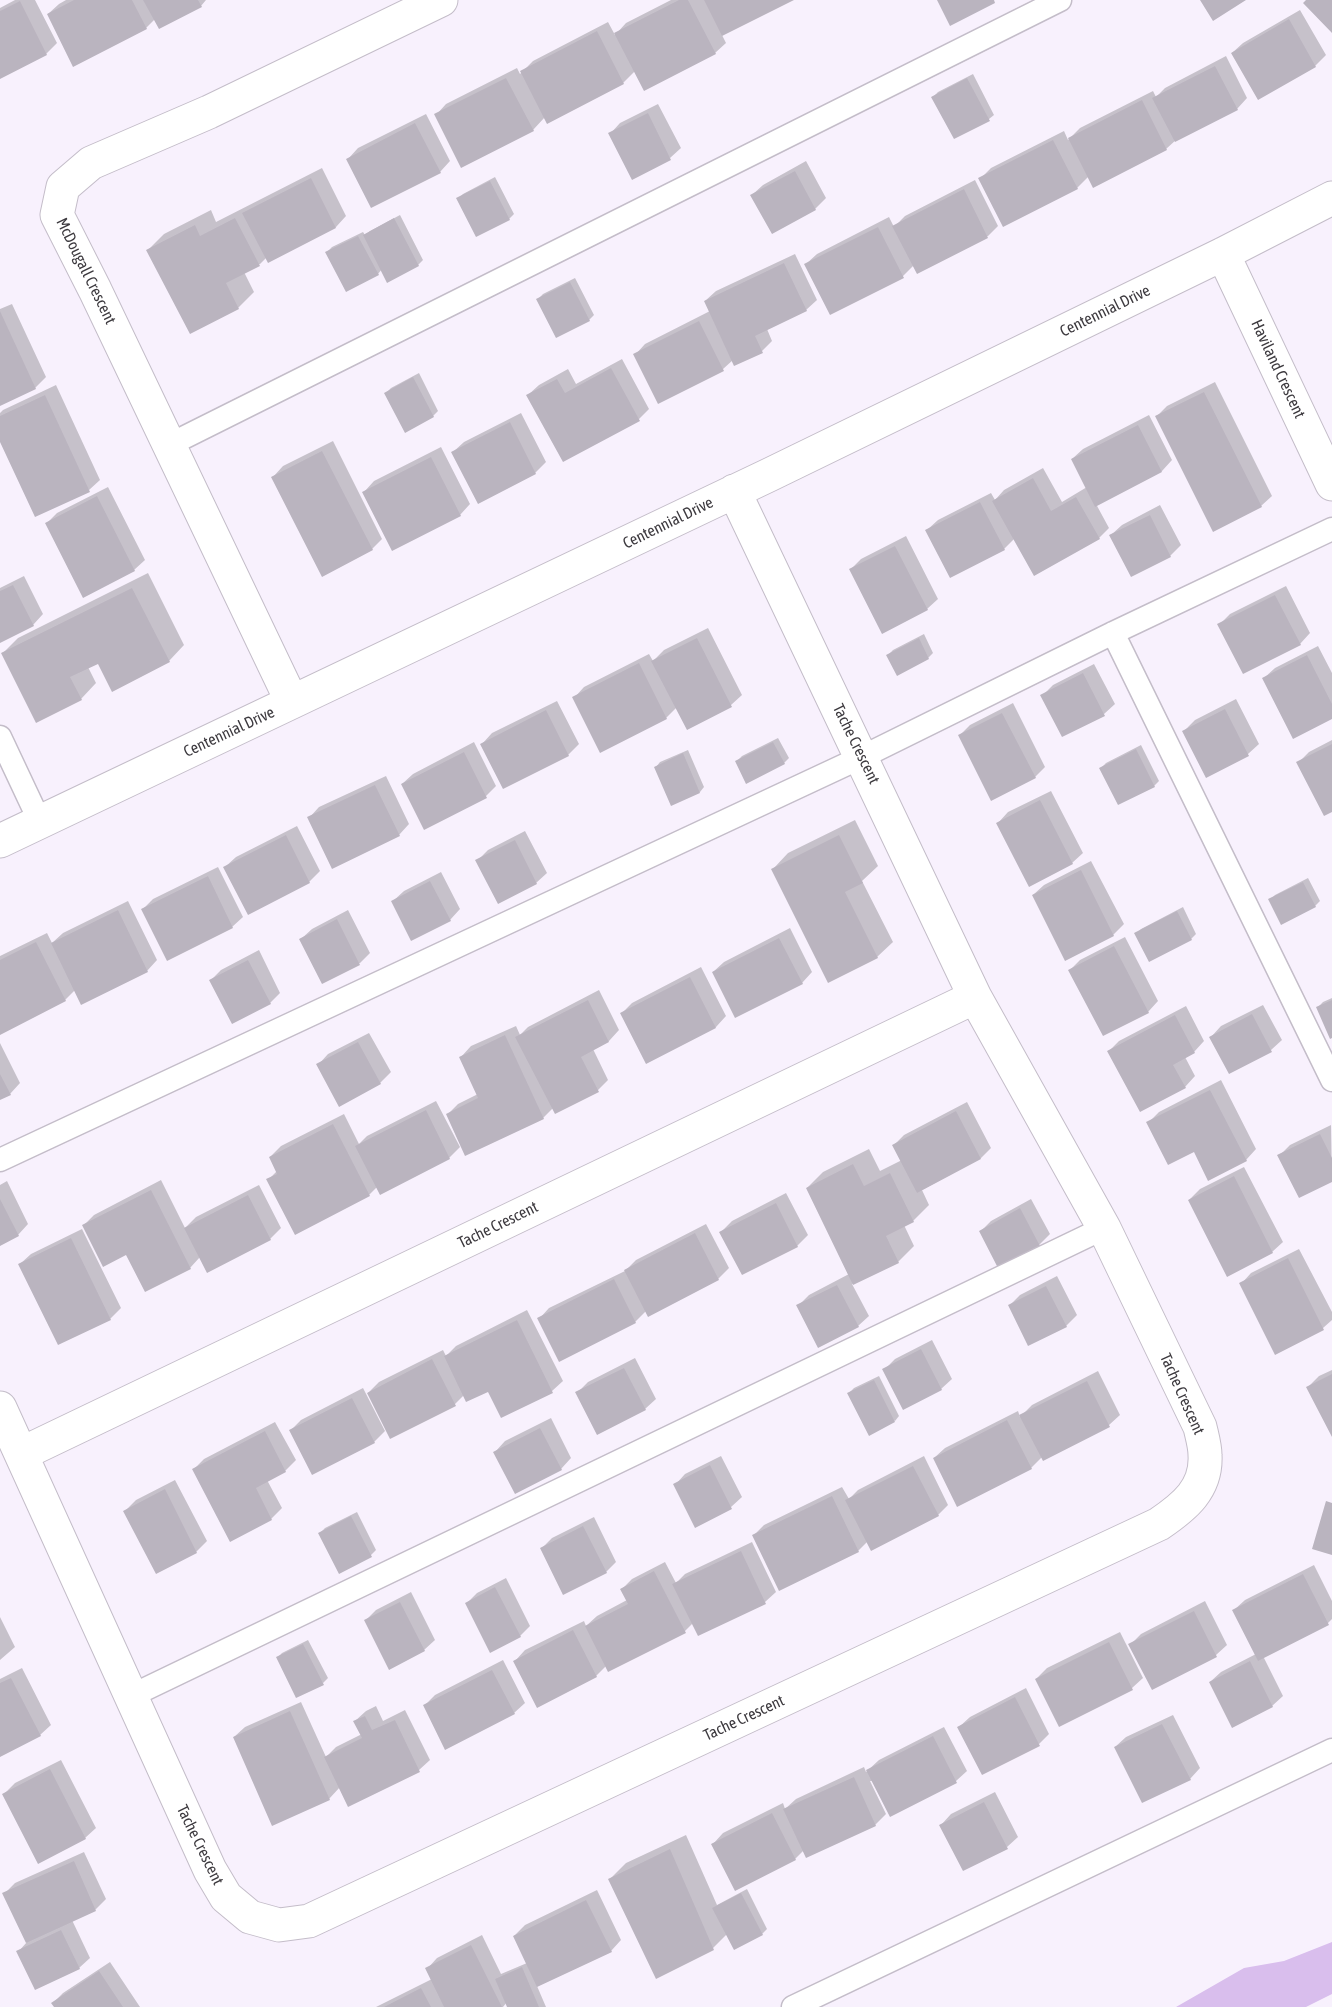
<!DOCTYPE html>
<style>
body{margin:0}
canvas{display:block;background:#f8f1fd}
</style>
<canvas width="1332" height="2007"></canvas>
<script>
const context = document.querySelector('canvas').getContext('2d');
context.lineJoin = 'round';
function fill(path, color) {
  context.fillStyle = color;
  context.fill(path, 'evenodd');
}
function trace(path, color, width, dash) {
  context.strokeStyle = color;
  context.lineWidth = width;
  context.lineCap = dash ? 'butt' : 'round';
  context.setLineDash(dash || []);
  context.stroke(path);
}
function write(font, color, halo, rows, align = 'center') {
  context.font = font + ' "Asap Condensed",sans-serif';
  context.lineWidth = 4.5;
  context.setLineDash([]);
  context.textBaseline = 'middle';
  context.strokeStyle = halo;
  context.fillStyle = color;
  for (const [text, x, y, turn = 0] of rows) {
    context.save();
    context.translate(x, y);
    context.rotate((+turn || 0) * Math.PI / 180);
    context.textAlign = isNaN(turn) ? turn : align;
    if (halo) context.strokeText(text, 0, 0);
    context.fillText(text, 0, 0);
    context.restore();
  }
}
fill(new Path2D(`
 M1332,1942V1994L1306,2007H1176L1244,1968L1284,1961Z`), '#d9beed');
fill(new Path2D(`
 M15,0H35L57,43L46,54L0,77V8Z
 M66,0H206L201,6L155,19L146,28L48,14L59,4Z
 M671,0H790L722,35L726,43L715,53L635,71L623,83L545,117L533,130L436,115L446,104L517,68L520,74L533,61L608,22L615,35L626,23Z
 M1300,10L1326,55L1315,66L1232,53L1243,43Z
 M1226,56L1247,98L1237,109L1176,140L1166,149L1089,176L1077,188L980,179L991,168L1064,131L1068,140L1080,128L1153,91L1156,97L1165,88Z
 M973,74L994,115L989,119L955,137L933,97L938,92Z
 M658,104L681,148L670,158L610,134L620,123Z
 M426,114L450,161L440,172L348,159L358,148Z
 M806,161L826,198L815,209L752,195L763,185Z
 M322,168L346,216L336,227L268,261L267,257L260,264L244,272L254,292L238,308L148,250L164,234L211,210L216,222Z
 M495,177L514,214L509,219L458,199L463,194Z
 M975,180L998,226L988,236L917,272L914,265L903,276L806,264L817,254L889,217L894,227L905,216Z
 M400,215L423,260L418,265L382,269L378,274L327,252L332,247L363,232L365,235L370,231Z
 M795,254L817,300L806,310L767,329L772,341L762,351L733,360L723,369L659,402L635,355L645,344L710,311L705,301L716,291Z
 M575,278L594,315L589,320L538,299L543,294Z
 M12,304L46,377L35,388L0,404V309Z
 M622,359L649,409L639,419L528,395L539,385L568,369L576,384Z
 M419,373L438,411L433,416L386,393L391,388Z
 M1215,382L1272,496L1261,506L1157,416L1167,406Z
 M56,385L100,480L89,490L0,438V413L3,410Z
 M521,413L546,462L535,473L453,452L464,442Z
 M1149,415L1172,460L1162,471L1096,504L1109,528L1099,538H1015L1004,549L927,530L938,520L991,493L995,500L1004,490L1043,468L1062,502L1087,487L1072,459L1083,449Z
 M333,441L382,539L372,549L273,477L283,466Z
 M441,447L470,504L460,515L364,492L374,481Z
 M108,487L145,560L134,570L47,523L57,513Z
 M1160,505L1181,545L1170,556L1111,535L1122,525Z
 M906,536L938,599L927,609L851,569L861,559Z
 M148,573L184,645L169,661L98,662L88,667L96,683L81,699L2,654L18,638Z
 M24,576L43,614L33,625L0,641V588Z
 M1286,586L1310,633L1300,644L1219,625L1230,614Z
 M708,628L742,695L731,705L677,707L666,718L574,698L584,687L649,654L653,661L664,650Z
 M924,634L933,653L928,658L888,655L893,650Z
 M1318,646L1332,673V717L1264,678L1275,668Z
 M1094,664L1115,704L1104,714L1042,696L1053,685Z
 M1236,699L1259,744L1248,754L1207,776L1184,731L1195,720Z
 M557,701L579,744L568,755L482,744L492,733Z
 M1013,703L1045,767L1035,777L960,735L970,725Z
 M778,738L789,758L784,763L737,761L742,756Z
 M1332,740V810L1298,763L1309,752Z
 M474,742L496,786L486,796L402,784L413,774Z
 M1141,745L1159,781L1154,786L1101,768L1106,763Z
 M688,750L704,787L700,792L672,804L656,767L660,762Z
 M386,776L409,824L399,835L309,818L319,807Z
 M1051,791L1083,853L1072,863L998,823L1008,812Z
 M855,820L878,866L862,881L893,942L877,957L773,869L788,853Z
 M297,826L320,871L309,882L225,867L236,857Z
 M525,831L547,873L536,883L477,861L488,850Z
 M1091,861L1124,924L1113,935L1033,895L1044,885Z
 M218,867L243,917L232,927L143,909L153,899Z
 M441,872L460,909L450,920L393,901L404,891Z
 M1308,878L1320,901L1315,906L1270,900L1275,895Z
 M128,901L157,960L147,971L75,990L65,1000L0,1033V956L47,933L52,943L63,933Z
 M1183,907L1196,934L1191,939L1136,934L1141,929Z
 M348,910L370,953L360,963L323,982L301,939L312,929Z
 M790,928L812,972L802,983L713,972L724,962Z
 M1125,937L1158,1001L1148,1012L1070,970L1080,960Z
 M259,950L280,993L270,1003L211,980L221,970Z
 M701,967L726,1016L716,1027L647,1062L622,1013L632,1003Z
 M599,990L619,1030L609,1041L593,1049L608,1080L598,1090L553,1108L543,1118L448,1114L458,1104L478,1094L461,1057L471,1046L516,1026L520,1035L528,1027Z
 M1332,998V1036L1318,1007L1323,1002Z
 M1263,1005L1282,1040L1271,1050L1211,1037L1221,1026Z
 M1186,1006L1204,1041L1194,1052L1185,1057L1195,1076L1185,1087L1108,1052L1119,1041Z
 M369,1033L391,1072L380,1083L318,1065L328,1054Z
 M0,1043L20,1083L10,1094L0,1099Z
 M1221,1080L1256,1149L1246,1160L1194,1150L1148,1123L1159,1112Z
 M436,1101L460,1147L462,1145L449,1158L377,1187L369,1195L268,1180L277,1171L270,1157L281,1146L344,1114L359,1144L367,1136Z
 M967,1102L991,1148L981,1158L922,1190L929,1205L913,1221L904,1225L914,1246L898,1262L852,1284L869,1316L858,1326L798,1306L809,1295L849,1274L807,1188L823,1172L869,1149L880,1171L902,1160L894,1145L904,1135Z
 M1331,1125L1332,1180L1279,1156L1290,1145Z
 M1244,1167L1283,1242L1272,1252L1189,1200L1200,1189Z
 M161,1180L185,1228L196,1217L259,1185L281,1228L270,1239L207,1271L200,1257L190,1268L127,1253L84,1225L94,1215Z
 M7,1181L28,1224L18,1235L0,1244V1185Z
 M786,1193L808,1235L797,1246L721,1232L732,1221Z
 M1031,1199L1050,1234L1039,1245L981,1231L991,1221Z
 M706,1224L729,1268L718,1279L646,1311L635,1322L539,1319L549,1308L625,1271L636,1260Z
 M82,1229L121,1308L110,1319L59,1343L20,1264L31,1254Z
 M1299,1249L1332,1312V1320L1323,1328L1276,1353L1241,1284L1251,1273Z
 M1057,1276L1077,1315L1066,1326L1009,1306L1020,1295Z
 M527,1310L563,1381L552,1391L502,1416L488,1390L464,1395L455,1404L368,1393L379,1382L443,1350L446,1356L456,1346Z
 M932,1340L952,1379L941,1389L884,1370L895,1359Z
 M635,1358L656,1399L645,1409L577,1393L588,1382Z
 M1332,1370V1434L1308,1387L1319,1376Z
 M1098,1371L1120,1415L1109,1425L1043,1459L1042,1457L1031,1468L934,1458L945,1448L1018,1411L1020,1417L1032,1405Z
 M879,1376L899,1416L895,1421L849,1393L854,1388Z
 M363,1388L385,1431L374,1442L291,1430L301,1420Z
 M551,1418L571,1458L561,1469L495,1452L505,1441Z
 M275,1422L296,1460L285,1471L267,1480L282,1508L271,1519L194,1469L204,1459Z
 M721,1456L742,1497L731,1507L675,1485L685,1474Z
 M924,1456L948,1505L938,1515L868,1541L858,1551L753,1536L764,1525L842,1487L849,1499L858,1490Z
 M175,1480L207,1541L196,1552L125,1511L136,1500Z
 M357,1512L376,1550L371,1555L339,1572L320,1533L325,1528Z
 M594,1517L616,1562L606,1572L541,1549L552,1538Z
 M752,1542L776,1592L765,1602L698,1634L693,1623L685,1631L606,1666L596,1676L515,1661L525,1650L584,1621L586,1626L597,1616L627,1600L622,1589L632,1579L665,1562L676,1583L685,1574Z
 M1314,1565L1332,1601V1619L1328,1623L1263,1656L1283,1696L1272,1706L1210,1682L1221,1672L1256,1654L1234,1610L1245,1600Z
 M506,1578L530,1626L520,1636L467,1603L477,1593Z
 M411,1592L435,1640L424,1650L366,1620L376,1610Z
 M1205,1601L1227,1645L1216,1655L1152,1688L1130,1645L1141,1634Z
 M0,1617L15,1647L0,1660Z
 M1120,1632L1143,1678L1132,1688L1060,1725L1036,1679L1047,1668Z
 M308,1640L328,1678L323,1683L277,1658L282,1653Z
 M503,1660L525,1703L514,1713L425,1705L435,1695Z
 M22,1668L51,1725L40,1735L0,1756V1679Z
 M1026,1688L1049,1734L1039,1744L959,1727L970,1717Z
 M301,1702L326,1757L336,1747L362,1734L355,1721L366,1711L376,1706L383,1721L405,1710L430,1760L419,1770L349,1805L340,1787L329,1799L234,1737L245,1727Z
 M1173,1715L1200,1768L1190,1779L1115,1747L1126,1737Z
 M944,1727L967,1771L956,1781H870L886,1814L875,1825L804,1850L795,1859L713,1844L723,1833L783,1803L785,1809L796,1799L864,1767L866,1772L879,1760Z
 M61,1760L96,1828L85,1838L4,1794L15,1783Z
 M995,1792L1018,1837L1007,1847L941,1825L951,1814Z
 M686,1835L717,1905L747,1889L767,1929L762,1934H727L713,1948L610,1879L626,1863Z
 M84,1852L106,1899L95,1910L72,1920L90,1958L79,1968L18,1952L27,1942L4,1894L15,1883Z
 M597,1890L621,1940L611,1951L537,1986L546,2007H509L507,2002L503,2007H376L432,1979L427,1969L437,1958L482,1935L501,1974L527,1963L514,1936L525,1925Z
 M110,1962L140,2007H56L53,2003L63,1993Z`), '#0003');
fill(new Path2D(`
 M74,0H132L147,29L73,67L47,14Z
 M143,0H198L202,7L159,29Z
 M679,0H688L716,54L644,91L614,33Z
 M704,0H794L722,36Z
 M937,0H994L995,3L950,26Z
 M1200,0H1246L1213,21Z
 M1306,0H1332V33L1303,3Z
 M20,1L47,55L0,79V11Z
 M1289,19L1316,67L1258,100L1231,53Z
 M597,31L624,84L547,124L520,71Z
 M1215,66L1238,110L1175,142L1152,98Z
 M506,78L534,131L461,168L434,114Z
 M967,78L990,121L954,139L931,97Z
 M1142,100L1167,150L1093,188L1068,138Z
 M648,113L671,160L632,180L608,133Z
 M415,123L441,173L371,208L346,159Z
 M1053,140L1078,189L1003,227L978,178Z
 M795,171L816,210L772,234L750,195Z
 M311,178L336,228L268,263L242,213Z
 M490,181L510,220L476,237L456,198Z
 M964,189L988,238L917,274L892,226Z
 M235,218L260,266L226,283L239,309L190,334L146,250L195,225L200,236Z
 M394,218L419,266L387,283L363,235Z
 M878,227L904,278L830,315L804,264Z
 M358,236L379,275L346,292L325,252Z
 M784,263L807,311L755,336L763,353L734,366L704,301Z
 M570,282L590,321L556,338L536,299Z
 M0,311L36,389L0,406Z
 M699,321L724,371L658,404L633,354Z
 M611,368L640,421L563,462L526,395L557,379L565,393Z
 M413,377L434,417L405,433L384,393Z
 M1204,392L1262,507L1213,532L1155,416Z
 M45,395L90,492L35,517L0,442V416Z
 M510,422L536,474L478,504L451,452Z
 M1138,425L1162,472L1095,507L1071,459Z
 M322,451L373,550L322,577L271,477Z
 M431,457L461,516L392,551L362,492Z
 M1033,478L1051,511L1076,497L1100,539L1034,576L992,501Z
 M97,496L135,571L83,598L45,523Z
 M980,502L1005,550L950,578L925,530Z
 M1150,515L1171,557L1131,577L1109,535Z
 M895,546L928,610L882,634L849,569Z
 M13,585L34,626L0,643V591Z
 M132,588L170,662L112,692L98,664L70,677L82,700L36,723L1,653Z
 M1275,595L1301,645L1243,674L1217,624Z
 M697,638L732,707L687,730L651,661Z
 M919,638L929,659L897,676L886,655Z
 M1307,655L1332,704V719L1293,739L1262,678Z
 M639,663L667,719L600,753L572,697Z
 M1083,673L1105,716L1062,737L1040,695Z
 M1225,709L1249,756L1206,778L1182,731Z
 M546,710L569,756L503,789L480,744Z
 M1002,713L1036,778L991,801L958,735Z
 M773,742L785,764L746,784L735,761Z
 M1332,744V812L1324,816L1296,762Z
 M1136,749L1155,787L1118,805L1099,768Z
 M464,752L487,798L424,830L401,784Z
 M683,753L700,793L671,806L654,767Z
 M375,785L400,836L332,869L307,817Z
 M1040,800L1073,864L1029,887L996,823Z
 M286,835L310,883L248,915L223,867Z
 M839,835L863,883L845,892L878,958L828,983L771,869Z
 M515,840L537,884L498,904L475,860Z
 M1081,870L1114,936L1065,961L1032,895Z
 M208,876L233,928L167,961L141,909Z
 M430,881L451,921L411,941L391,901Z
 M1303,882L1316,907L1281,925L1268,899Z
 M118,910L148,972L81,1005L51,943Z
 M1177,911L1192,940L1149,962L1134,933Z
 M337,919L360,965L322,984L299,939Z
 M779,938L803,984L735,1018L712,972Z
 M36,942L66,1001L0,1035V960Z
 M1114,946L1149,1013L1103,1036L1068,970Z
 M248,960L271,1004L232,1024L209,980Z
 M690,977L716,1028L646,1064L620,1013Z
 M588,1000L609,1042L581,1057L599,1092L555,1114L515,1037Z
 M1332,1000V1038L1330,1039L1316,1007Z
 M1252,1014L1272,1052L1229,1074L1209,1037Z
 M1175,1015L1195,1053L1173,1065L1186,1088L1140,1112L1107,1051Z
 M505,1035L544,1119L465,1156L446,1114L478,1098L459,1057Z
 M358,1042L381,1084L339,1107L316,1064Z
 M0,1074L11,1095L0,1100Z
 M1210,1090L1247,1161L1208,1181L1194,1152L1168,1165L1146,1122Z
 M426,1110L450,1159L380,1195L355,1146Z
 M956,1111L981,1159L917,1193L892,1145Z
 M333,1124L370,1196L295,1235L266,1179L277,1174L269,1157Z
 M1320,1134L1332,1158V1182L1299,1198L1277,1155Z
 M853,1164L864,1186L890,1173L914,1222L886,1236L899,1263L853,1285L806,1188Z
 M1234,1176L1273,1253L1227,1277L1188,1200Z
 M151,1190L191,1269L145,1292L126,1255L103,1267L82,1225Z
 M248,1195L271,1240L207,1273L184,1228Z
 M0,1199L19,1236L0,1246Z
 M776,1203L798,1247L742,1275L719,1232Z
 M1020,1208L1040,1246L998,1268L979,1231Z
 M695,1233L719,1280L648,1317L624,1270Z
 M71,1238L111,1320L58,1345L18,1264Z
 M1288,1258L1324,1330L1275,1355L1239,1283Z
 M614,1279L636,1323L559,1362L537,1318Z
 M837,1285L859,1327L818,1348L796,1305Z
 M1046,1286L1067,1327L1028,1346L1008,1305Z
 M517,1320L553,1393L501,1418L488,1392L466,1402L444,1356Z
 M921,1349L942,1390L903,1410L882,1369Z
 M432,1359L456,1406L390,1439L367,1393Z
 M624,1368L646,1410L597,1435L575,1392Z
 M1332,1374V1437L1306,1387Z
 M874,1380L895,1422L869,1436L847,1393Z
 M1087,1381L1110,1427L1043,1461L1019,1415Z
 M352,1398L375,1443L312,1475L289,1430Z
 M1007,1420L1032,1469L957,1507L933,1458Z
 M540,1428L562,1470L515,1494L493,1452Z
 M265,1431L286,1472L256,1488L272,1520L230,1542L192,1469Z
 M710,1465L732,1509L695,1528L673,1484Z
 M913,1466L939,1516L871,1551L845,1500Z
 M165,1489L197,1553L156,1574L123,1511Z
 M832,1496L859,1552L779,1591L752,1535Z
 M1326,1501L1332,1503V1555L1312,1549Z
 M351,1516L372,1557L339,1574L318,1533Z
 M583,1526L607,1573L563,1595L540,1548Z
 M741,1551L766,1604L698,1636L672,1584Z
 M654,1571L686,1633L608,1672L585,1626L628,1604L620,1589Z
 M1303,1574L1329,1625L1258,1661L1232,1610Z
 M495,1587L521,1637L490,1653L465,1603Z
 M400,1602L425,1651L389,1670L364,1620Z
 M1194,1611L1217,1657L1152,1690L1128,1644Z
 M573,1630L597,1677L537,1708L513,1661Z
 M1109,1642L1133,1690L1059,1727L1035,1679Z
 M303,1644L324,1685L296,1698L276,1657Z
 M1250,1661L1273,1707L1232,1728L1209,1682Z
 M492,1670L515,1714L445,1750L423,1705Z
 M11,1678L41,1736L0,1757V1683Z
 M1015,1697L1040,1746L982,1775L957,1727Z
 M290,1711L330,1800L272,1826L233,1737Z
 M365,1716L372,1730L395,1720L420,1772L348,1807L324,1757L362,1738L353,1721Z
 M1162,1724L1191,1780L1142,1803L1114,1747Z
 M933,1736L957,1783L890,1817L866,1770Z
 M50,1769L86,1839L38,1864L2,1794Z
 M854,1777L876,1826L806,1858L783,1809Z
 M984,1802L1008,1849L963,1871L939,1825Z
 M772,1813L796,1860L735,1891L711,1844Z
 M670,1849L714,1950L656,1979L608,1879Z
 M74,1861L96,1911L26,1943L2,1893Z
 M741,1893L763,1935L734,1950L712,1908Z
 M586,1900L612,1952L537,1987L513,1936Z
 M61,1930L80,1969L35,1990L16,1951Z
 M471,1945L502,2007H444L425,1968Z
 M522,1967L539,2007H507L495,1979Z
 M99,1971L123,2007H54L51,2003Z
 M421,1988L431,2007H384Z`), '#bab4bf');
const lane = new Path2D(`
 M169,445L1060,0
 M1113,633L1332,1080
 M0,737L40,822
 M0,1160L862,757L1113,633L1332,529
 M131,1696L1104,1228
 M793,2007L1332,1750`);
const street = new Path2D(`
 M1223,254L1332,484
 M292,702L95,290L57,215L63,187L91,163L209,112L441,0
 M0,841L769,475L1223,254L1332,198
 M0,1408L210,1870L226,1897L250,1917L279,1925L309,1921L1159,1524C1184,1507 1207,1489 1205,1455C1205,1446 1202,1436 1200,1427L1104,1228L975,997L734,491
 M21,1454L975,997`);
trace(lane, '#c4bdc9', 25);
trace(street, '#c4bdc9', 35);
trace(lane, '#fff', 22);
trace(street, '#fff', 33);
write('16px', '#3d3a3f', '#fff', [
 ["McDougall Crescent",86,271,64],
 ["Centennial Drive",1105,311,-26],
 ["Haviland Crescent",1278,369,65],
 ["Centennial Drive",668,523,-26],
 ["Centennial Drive",229,732,-25],
 ["Tache Crescent",856,744,64],
 ["Tache Crescent",498,1225,-26],
 ["Tache Crescent",1182,1394,66],
 ["Tache Crescent",744,1718,-25],
 ["Tache Crescent",200,1845,64]
]);
</script>
